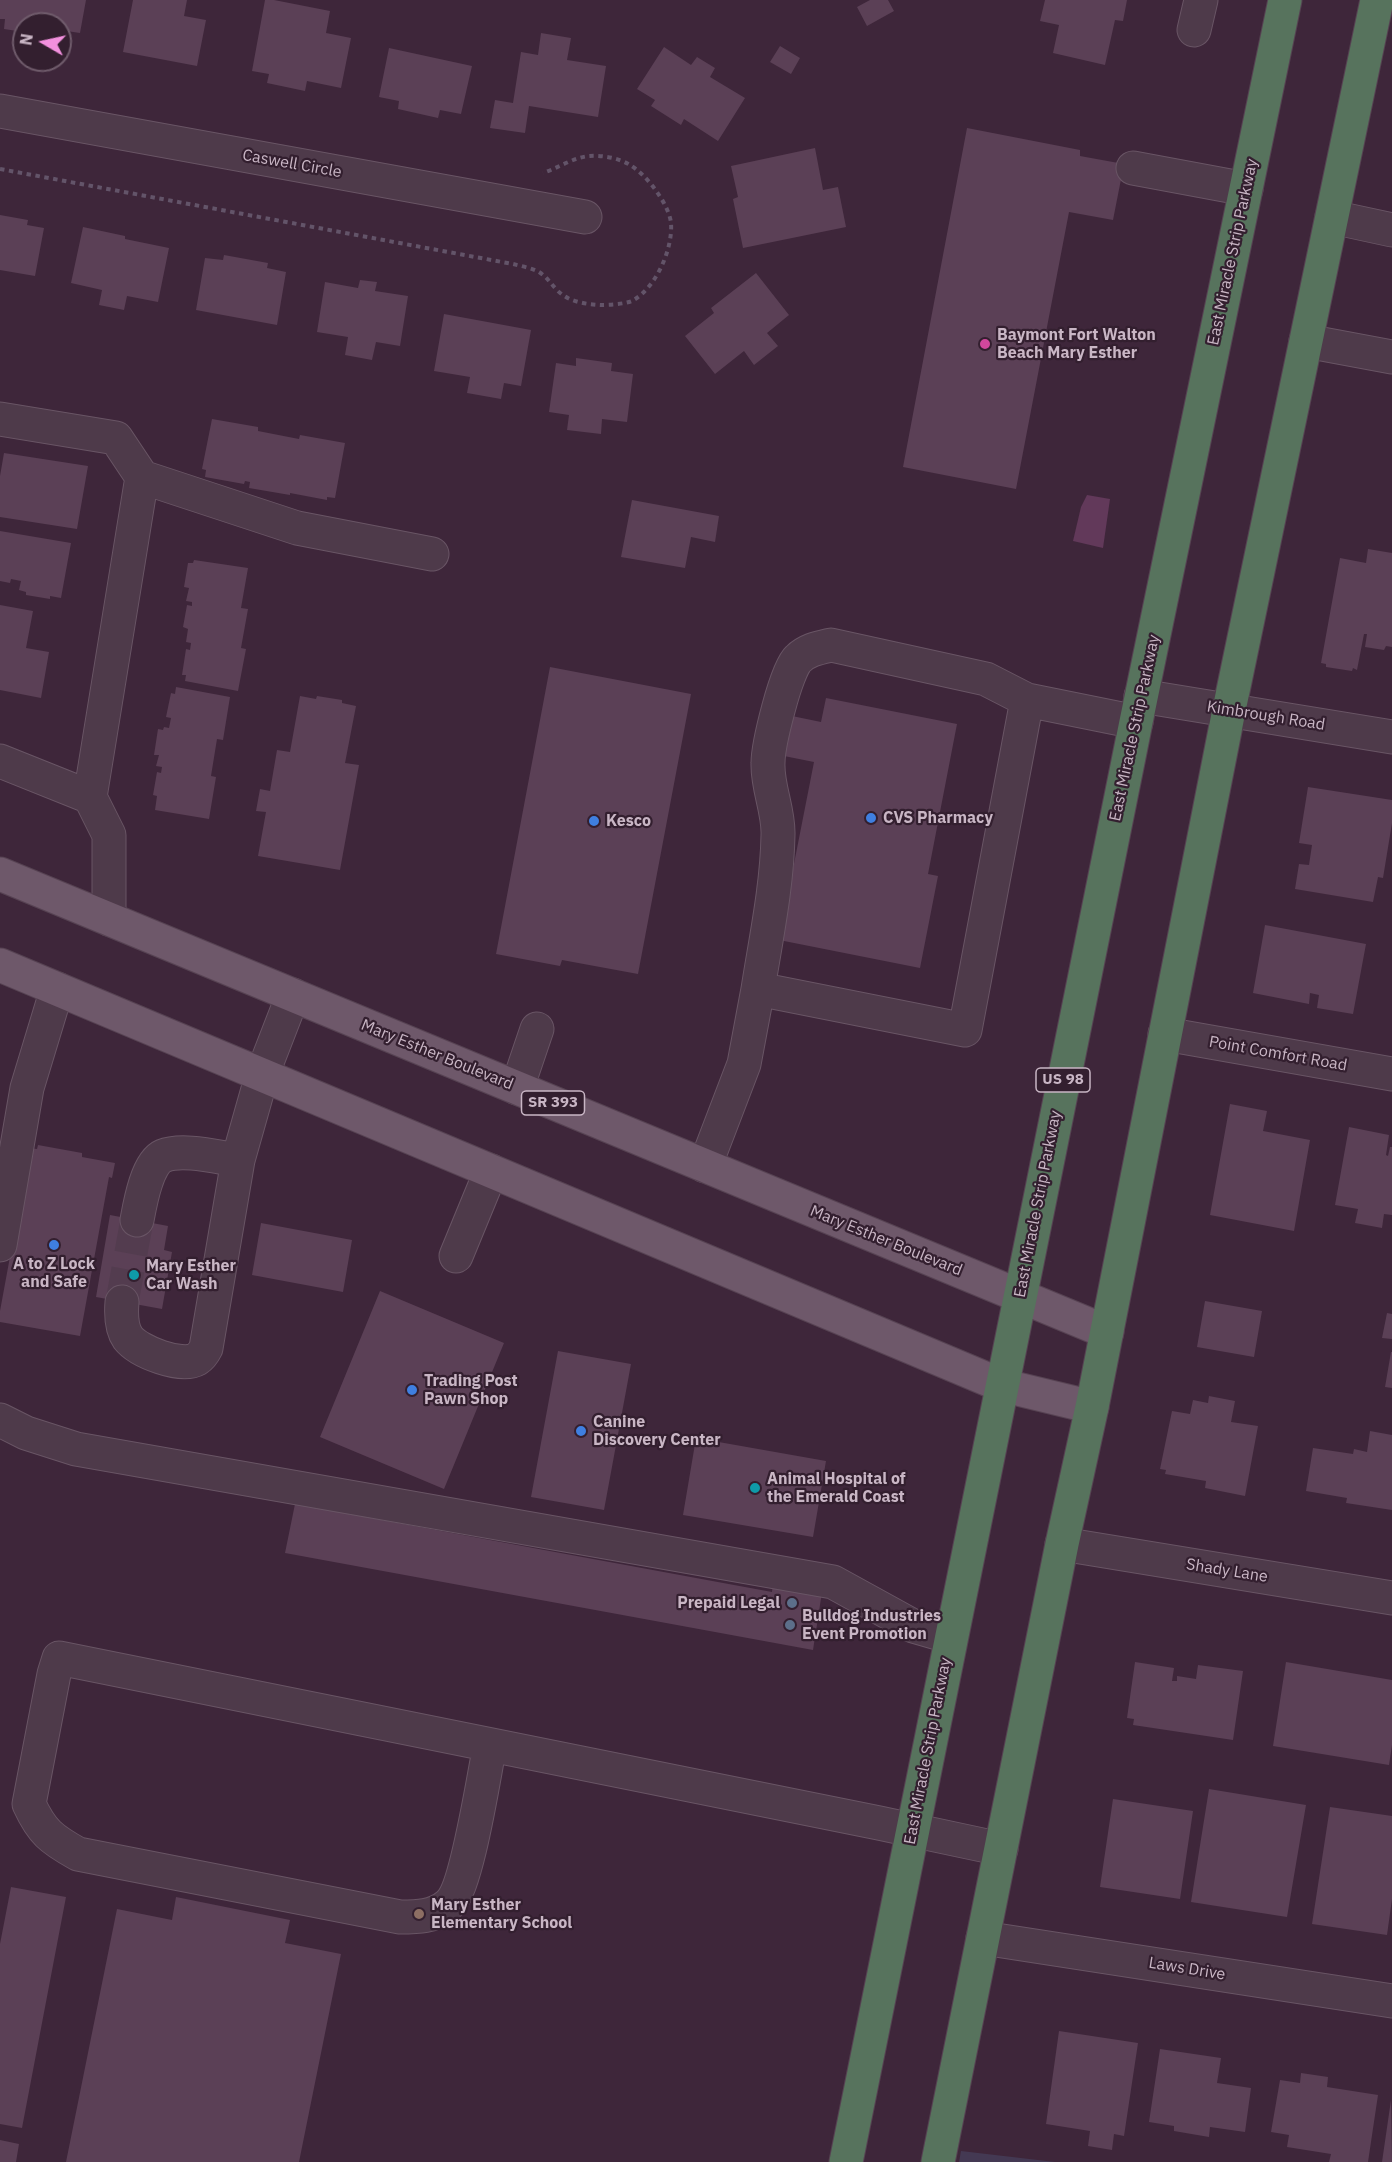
<!DOCTYPE html>
<style>
body{margin:0}
#map{position:relative;width:1392px;height:2162px;overflow:hidden;background:#3e263a;font-family:"IBM Plex Sans",sans-serif}
canvas{display:block}
.north{position:absolute;left:12px;top:12px;width:60px;height:60px;box-sizing:border-box;background:#331f2f;border:2px solid #6f5b6b;border-radius:50%;rotate:279deg;font-size:16px;font-weight:700;line-height:24px;text-align:center;color:#c9b6c5}
.north::after{content:'';display:block;margin:auto;width:21px;height:27px;background:#f390de;clip-path:polygon(50% 0,100% 100%,50% 72%,0 100%)}
</style>
<div id="map">
<canvas width="1392" height="2162"></canvas>
<div class="north">N</div>
</div>
<script>
const context = document.querySelector('canvas').getContext('2d');
context.lineJoin = 'round';
function fill(path, color) {
  context.fillStyle = color;
  context.fill(path, 'evenodd');
}
function trace(path, color, width, dash) {
  context.strokeStyle = color;
  context.lineWidth = width;
  context.lineCap = dash ? 'butt' : 'round';
  context.setLineDash(dash || []);
  context.stroke(path);
}
function write(font, color, halo, rows, align = 'center') {
  context.font = font + ' "IBM Plex Sans",sans-serif';
  context.lineWidth = 4.5;
  context.setLineDash([]);
  context.textBaseline = 'middle';
  context.strokeStyle = halo;
  context.fillStyle = color;
  for (const [text, x, y, turn = 0] of rows) {
    context.save();
    context.translate(x, y);
    context.rotate((+turn || 0) * Math.PI / 180);
    context.textAlign = isNaN(turn) ? turn : align;
    if (halo) context.strokeText(text, 0, 0);
    context.fillText(text, 0, 0);
    context.restore();
  }
}
fill(new Path2D(`
 M961,2151L1055,2162H959Z`), '#443953');
fill(new Path2D(`
 M1087,495L1110,499L1103,548L1073,541L1081,507Z`), '#62395a');
fill(new Path2D(`
 M0,0H86L80,33L60,30V24H24V32L4,29L5,19H0Z
 M133,0H187L184,16L206,20L197,66L123,52Z
 M265,0H274L330,11L326,33L351,38L341,88L307,81L305,91L267,83L269,74L252,71Z
 M870,0H888L894,11L867,26L857,7Z
 M1045,0H1127L1123,21L1115,20L1105,65L1053,53L1059,25L1040,21Z
 M541,33L571,38L567,60L606,66L598,117L529,106L525,133L490,128L495,100L513,103L521,52L538,55Z
 M780,46L800,58L791,74L770,62Z
 M664,47L691,65L697,57L715,68L710,77L745,98L718,141L684,119L681,125L651,106L655,100L637,89Z
 M389,48L472,66L461,114L440,110L438,118L398,109L399,101L379,97Z
 M967,128L1080,150V156L1124,164L1113,220L1069,212L1016,489L903,467Z
 M815,148L823,190L838,187L846,227L743,248L733,199L738,197L731,166Z
 M0,215L28,220L27,225L44,228L35,276L0,270Z
 M83,227L125,236V239L169,248L158,302L127,296L124,310L99,305L102,290L71,283Z
 M224,255L268,263L267,268L286,272L277,325L196,310L205,258L223,260Z
 M756,273L789,315L767,333L778,346L754,365L744,351L715,374L685,336L714,313L711,308Z
 M360,280L377,282L375,291L408,296L400,346L376,342L372,360L345,355L348,337L317,332L325,282L358,288Z
 M444,314L531,330L521,386L504,383L501,399L467,393L470,377L434,371Z
 M576,358L612,363L611,371L633,374L627,422L602,419L601,434L567,430L569,415L549,412L556,363L576,366Z
 M212,419L258,427V431L299,439L300,435L345,443L335,498L327,497V500L290,493V495L249,488L250,482L245,481L244,484L205,477L206,470L202,469Z
 M4,453L88,466L77,529L0,517V476Z
 M632,500L719,516L715,542L691,537L685,568L621,557Z
 M0,531L71,543L61,598L50,596V599L26,595V592L19,590L21,581L11,579L10,583L0,581Z
 M1368,549L1392,553V647L1386,646L1384,650L1365,647L1367,634H1364L1357,670L1353,668L1352,671L1326,667V664L1321,663L1340,558L1366,563Z
 M194,560L248,568L241,608L248,609L241,648L246,649L238,691L185,681L186,675H182L186,649L190,650L191,643L186,642L188,629L183,627L187,605L192,606V602L186,601L189,588L184,587L188,563H193Z
 M0,605L33,611L26,648L49,652L41,698L0,690Z
 M550,667L691,694L638,974L562,960L560,966L496,954Z
 M176,687L230,697L223,740L217,739L211,776L216,777L209,819L155,810L157,796L153,795L157,772L161,773L162,767L156,766L159,755H154L158,729L163,730L164,727L169,728L171,718L166,717L171,693L175,694Z
 M300,696L316,699L317,696L342,700V703L356,706L345,763L359,765L340,870L258,856L266,812L256,811L260,789L270,791L277,750L290,752Z
 M826,698L957,724L928,874L938,876L920,968L779,940L814,762L784,756L792,716L821,722Z
 M1308,787L1392,800V823L1383,878L1378,877L1373,902L1295,889L1299,864L1309,865L1312,845L1299,843Z
 M1265,925L1366,944L1353,1014L1317,1008L1319,995L1310,993L1309,1004L1253,993Z
 M1230,1104L1267,1111L1263,1131L1310,1140L1294,1231L1210,1215Z
 M1349,1127L1389,1135L1386,1155L1388,1156L1390,1147H1392V1215L1384,1214L1382,1228L1355,1223L1358,1209L1335,1205Z
 M38,1145L82,1153V1157L115,1163L112,1178L109,1177L80,1336L0,1322V1311L30,1148L37,1149Z
 M110,1215L168,1226L164,1250L172,1252L162,1309L96,1297Z
 M261,1223L352,1240L343,1292L252,1275Z
 M380,1291L504,1343L444,1489L320,1437Z
 M1205,1301L1262,1311L1254,1357L1197,1347Z
 M1387,1313L1392,1314V1339L1382,1338Z
 M558,1351L631,1364L604,1510L531,1497Z
 M1391,1352H1392V1388L1385,1387Z
 M1209,1396L1235,1401L1231,1422L1258,1426L1245,1496L1205,1488L1206,1481L1165,1474L1166,1470L1160,1469L1172,1411L1190,1414L1193,1400L1208,1403Z
 M1370,1431L1392,1435V1510L1346,1503L1347,1498L1306,1491L1313,1448L1353,1454L1354,1449L1367,1452Z
 M696,1438L826,1461L813,1537L683,1515Z
 M295,1504L772,1592L773,1583L822,1592L813,1650L285,1553Z
 M1135,1662L1174,1668L1172,1681H1177V1676L1196,1679L1198,1665L1243,1671L1233,1740L1133,1725L1134,1719L1127,1718Z
 M1286,1662L1392,1680V1745L1389,1765L1273,1746Z
 M1209,1789L1306,1805L1287,1917L1191,1902Z
 M1113,1799L1193,1811L1180,1899L1100,1887Z
 M1330,1807L1392,1816V1899L1387,1935L1312,1924Z
 M11,1887L66,1897L22,2128L0,2124V1944Z
 M176,1897L290,1920L285,1943L341,1954L299,2162H66L117,1909L172,1920Z
 M1059,2031L1138,2043L1124,2136L1114,2134L1112,2150L1088,2146L1090,2131L1046,2124Z
 M1160,2049L1221,2058L1217,2083L1251,2088L1245,2132L1210,2127L1209,2137L1174,2131V2126L1149,2122Z
 M1301,2073L1328,2077L1327,2087L1378,2095L1368,2162H1329L1331,2154L1287,2147L1289,2135L1271,2132L1280,2080L1300,2083Z
 M1391,2100L1392,2162H1382Z
 M0,2140L19,2144L16,2162H0Z`), '#5b4056');
trace(new Path2D(`
 M122,1302L137,1220`), '#533c4f', 33, [33, 16]);
const minor = new Path2D(`
 M1194,30L1201,0
 M0,111L585,217
 M1133,168L1246,189
 M1332,217L1392,230
 M1306,341L1392,357
 M0,419L116,438L142,477L90,797L109,835V919
 M142,477L297,528L432,554
 M1141,696L1392,737
 M0,761L90,797
 M758,989C766,938 777,887 778,835C779,811 767,787 768,763C768,745 786,670 798,659C807,650 818,648 831,645L986,679L1027,700
 M1165,1034L1392,1074
 M517,1088L537,1029
 M238,1160L262,1075L293,995
 M705,1166L744,1064L758,989L965,1030L1027,700L1136,722
 M0,1245L27,1088L57,989
 M456,1256L491,1171
 M122,1302C121,1314 121,1328 128,1338C139,1352 181,1368 197,1359C200,1357 204,1352 206,1348L238,1160C217,1157 182,1148 163,1156C147,1163 140,1204 137,1220
 M0,1420L26,1433L76,1449L833,1582L913,1626L951,1637
 M1062,1544L1392,1598
 M490,1745C484,1774 467,1890 448,1905C434,1917 417,1917 400,1917L78,1854C51,1839 42,1832 29,1804L54,1674L59,1658L879,1823L1001,1849
 M983,1938L1392,2001`);
const major = new Path2D(`
 M0,874L1107,1332
 M0,965L1001,1385L1092,1407`);
const highway = new Path2D(`
 M846,2162L1136,722L1285,0
 M938,2162L1062,1544L1092,1407L1229,710L1377,0`);
trace(minor, '#695565', 35);
trace(major, '#574353', 35);
trace(highway, '#564252', 35);
trace(new Path2D(`
 M0,169L513,264C521,266 531,268 539,272C547,277 551,284 558,291C569,302 585,304 600,305C608,305 625,304 632,301C656,288 673,249 671,223C669,204 646,174 630,165C619,158 602,155 590,156C574,157 558,168 543,173`), '#635469', 4, [4.5, 4.5]);
trace(minor, '#4e3a4a', 33);
trace(major, '#6e586a', 33);
trace(highway, '#57735d', 33);
for (const [x, y, r, color] of [
 [985,344,6,"#d1479c"],
 [871,818,6,"#3f7fe0"],
 [594,821,6,"#3f7fe0"],
 [54,1245,6,"#3f7fe0"],
 [134,1275,6,"#0f9aa8"],
 [412,1390,6,"#3f7fe0"],
 [581,1431,6,"#3f7fe0"],
 [755,1488,6,"#0f9aa8"],
 [792,1603,6,"#5c6f8a"],
 [790,1625,6,"#5c6f8a"],
 [419,1914,6,"#8d6e63"]
]) {
  const dot = new Path2D();
  dot.arc(x, y, r, 0, 2 * Math.PI);
  context.fillStyle = color;
  context.fill(dot);
  trace(dot, '#331f2f', 2);
}
for (const [x, y, w] of [
 [1063,1080,54],
 [553,1103,63]
]) {
  const box = new Path2D();
  box.roundRect(x - w / 2, y - 12, w, 24, 4.5);
  context.fillStyle = '#331f2f';
  context.fill(box);
  trace(box, '#c9b6c5', 1.5);
}
write('bold 15px', '#c9b6c5', null, [
 ["US 98",1063,1080],
 ["SR 393",553,1103]
]);
write('16px', '#c9b6c5', '#331f2f', [
 ["Caswell Circle",292,164,10],
 ["East Miracle Strip Parkway",1233,252,-78],
 ["Kimbrough Road",1266,716,9],
 ["East Miracle Strip Parkway",1135,728,-78],
 ["Point Comfort Road",1278,1054,10],
 ["Mary Esther Boulevard",437,1055,22],
 ["East Miracle Strip Parkway",1038,1204,-79],
 ["Mary Esther Boulevard",886,1241,22],
 ["Shady Lane",1227,1571,9],
 ["East Miracle Strip Parkway",928,1751,-79],
 ["Laws Drive",1187,1969,9]
]);
write('bold 16px', '#c9b6c5', '#331f2f', [
 ["Baymont Fort Walton",997,335],
 ["Beach Mary Esther",997,353],
 ["CVS Pharmacy",883,818],
 ["Kesco",606,821],
 ["A to Z Lock",54,1264,"center"],
 ["and Safe",54,1282,"center"],
 ["Mary Esther",146,1266],
 ["Car Wash",146,1284],
 ["Trading Post",424,1381],
 ["Pawn Shop",424,1399],
 ["Canine",593,1422],
 ["Discovery Center",593,1440],
 ["Animal Hospital of",767,1479],
 ["the Emerald Coast",767,1497],
 ["Prepaid Legal",780,1603,"right"],
 ["Bulldog Industries",802,1616],
 ["Event Promotion",802,1634],
 ["Mary Esther",431,1905],
 ["Elementary School",431,1923]
], 'left');
</script>
